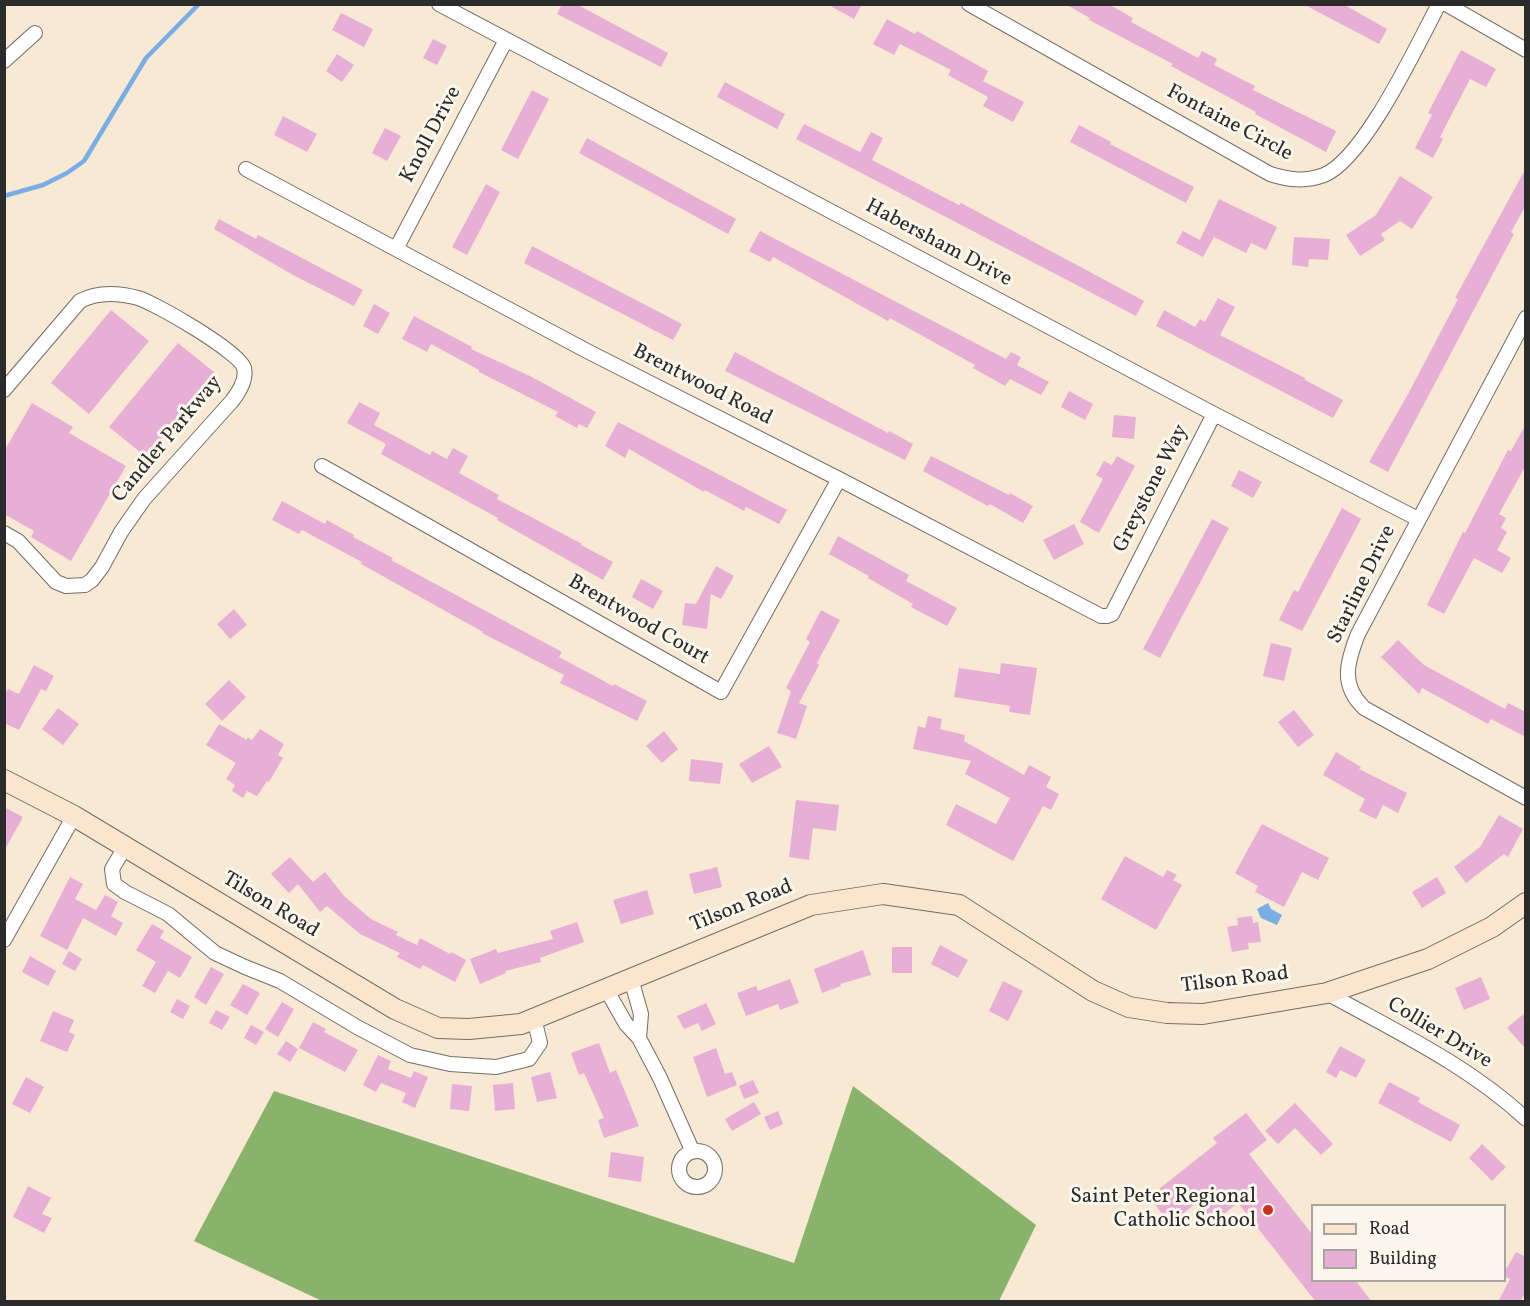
<!DOCTYPE html>
<style>
body{margin:0}
#map{position:relative;width:1530px;height:1306px;overflow:hidden;background:#f7e9d4;font-family:Vollkorn,serif}
canvas{display:block}
.frame{position:absolute;inset:0;border:6px solid #2b2b2b;pointer-events:none}
.legend{position:absolute;left:1311px;top:1204px;width:195px;height:78px;box-sizing:border-box;background:#fbf7ec;border:2px solid #a8a59f;margin:0;padding:8px 10px;list-style:none;font-size:18px;color:#2b2b2b}
.legend li{display:flex;align-items:center;gap:12px;height:30px}
.legend b{width:30px;border:2px solid #a8a59f}
</style>
<div id="map">
<canvas width="1530" height="1306"></canvas>
<div class="frame"></div>
<ul class="legend">
<li><b style="height:8px;background:#fbe5cf"></b>Road</li>
<li><b style="height:16px;background:#e7afd5"></b>Building</li>
</ul>
</div>
<script>
const context = document.querySelector('canvas').getContext('2d');
context.lineJoin = 'round';
function fill(path, color) {
  context.fillStyle = color;
  context.fill(path, 'evenodd');
}
function trace(path, color, width, dash) {
  context.strokeStyle = color;
  context.lineWidth = width;
  context.lineCap = dash ? 'butt' : 'round';
  context.setLineDash(dash || []);
  context.stroke(path);
}
function write(font, color, halo, rows, align = 'center') {
  context.font = font + ' Vollkorn,serif';
  context.lineWidth = 6;
  context.setLineDash([]);
  context.textBaseline = 'middle';
  context.strokeStyle = halo;
  context.fillStyle = color;
  for (const [text, x, y, turn = 0] of rows) {
    context.save();
    context.translate(x, y);
    context.rotate((+turn || 0) * Math.PI / 180);
    context.textAlign = isNaN(turn) ? turn : align;
    if (halo) context.strokeText(text, 0, 0);
    context.fillText(text, 0, 0);
    context.restore();
  }
}
fill(new Path2D(`
 M853,1086L1036,1225L999,1301H322L194,1241L274,1091L794,1263Z`), '#89b36a');
fill(new Path2D(`
 M1268,903L1271,909L1282,915L1277,925L1261,918L1257,909Z`), '#79ade6');
trace(new Path2D(`
 M4,196L43,185L67,173L84,161L146,58L199,4`), '#79ade6', 4.5);
fill(new Path2D(`
 M562,4H576L668,53L661,67L557,14Z
 M827,4H862L854,19Z
 M1065,4H1108L1133,18L1131,22L1198,58L1202,51L1217,59L1214,65L1255,86L1253,90L1336,131L1326,152L1255,114L1256,112L1171,66L1173,64L1089,20L1090,18Z
 M1303,4H1343L1387,29L1379,44Z
 M341,13L373,29L364,47L332,30Z
 M887,19L915,34L917,31L988,71L983,81L1024,102L1013,122L983,106L988,97L948,75L951,70L900,44L894,55L873,44Z
 M433,39L447,46L437,65L423,58Z
 M1461,50L1496,69L1486,87L1470,79L1440,137L1443,139L1433,158L1415,148L1432,115L1428,113Z
 M337,54L354,65L342,82L326,71Z
 M725,82L785,114L777,129L717,97Z
 M532,90L549,99L518,159L501,150Z
 M283,116L317,134L307,152L274,135Z
 M804,124L860,152L871,132L883,138L872,160L959,205L961,203L1144,301L1136,316L796,139Z
 M1079,125L1111,142L1110,144L1194,187L1186,203L1070,142Z
 M385,128L401,136L387,161L372,153Z
 M587,138L736,219L728,234L579,153Z
 M1526,168V205L1511,232L1514,234L1388,472L1369,462L1407,396L1458,299L1455,298Z
 M1400,176L1433,197L1412,229L1400,221L1381,234L1385,240L1360,256L1346,235L1376,215Z
 M486,184L500,192L467,255L452,247Z
 M1219,199L1277,227L1266,250L1251,243L1246,253L1214,237L1203,257L1176,243L1183,231L1200,240Z
 M219,219L256,239L258,235L363,290L354,306L293,275L214,229Z
 M760,231L1006,359L1011,352L1021,357L1017,365L1049,382L1041,395L1010,379L1005,386L973,368L975,365L890,318L888,321L773,257L770,262L749,251Z
 M1294,237L1330,239L1328,260L1309,259L1308,267L1292,265Z
 M532,246L682,324L673,340L524,263Z
 M1218,298L1235,307L1220,335L1305,378V380L1343,400L1333,418L1156,326L1164,310L1195,327L1200,319L1205,322Z
 M374,304L390,313L378,334L363,326Z
 M111,310L149,341L89,414L51,383Z
 M414,316L472,347L471,349L530,376L596,412L587,428L579,424L577,428L555,416L558,412L479,372V370L431,344L427,352L402,339Z
 M178,343L215,373L146,457L109,427Z
 M735,352L888,433L889,431L913,444L905,460L725,371Z
 M1069,391L1093,404L1085,420L1061,407Z
 M359,402L380,413L374,425L430,455L432,451L447,459L453,448L468,456L459,473L499,495L497,499L582,544L581,545L613,562L603,580L497,520L498,518L381,454L386,444L347,423Z
 M32,403L73,427L69,433L126,466L71,561L31,537L34,531L4,514V451Z
 M1114,415L1136,417L1134,439L1112,437Z
 M618,422L787,510L779,524L746,507L744,511L705,490L704,492L629,449L625,458L605,446Z
 M1526,424V465L1499,514L1506,518L1501,528L1507,532L1497,550L1511,558L1502,573L1474,558L1444,614L1427,605L1463,532L1465,533L1508,450L1511,451Z
 M931,456L1009,495L1010,493L1033,506L1023,523L990,504L988,506L923,471Z
 M1117,456L1135,466L1099,533L1080,522L1103,479L1096,475L1104,461L1112,465Z
 M1239,470L1262,482L1253,498L1231,486Z
 M282,501L325,524L327,520L354,535L353,537L393,558L391,560L562,652L559,657L613,686L614,684L647,701L637,721L560,683L564,675L482,633L483,632L361,564L362,562L302,530L299,534L272,520Z
 M1342,508L1361,519L1302,631L1279,620L1294,590L1298,592Z
 M1212,519L1229,528L1160,658L1143,649Z
 M1074,524L1084,544L1054,560L1043,540Z
 M838,536L909,575L906,581L957,608L947,626L911,607L913,604L868,578L869,576L829,554Z
 M716,566L734,576L721,599L711,594L707,629L682,625L685,603L696,604Z
 M641,579L663,591L653,609L632,597Z
 M234,609L247,625L230,639L217,624Z
 M821,610L840,620L817,663L819,665L799,703L807,706L796,739L777,733L791,691L786,688L810,642L806,639Z
 M1398,640L1424,665L1505,709L1508,703L1526,712V737L1491,719L1488,724L1422,688L1419,694L1381,657Z
 M1271,643L1292,648L1284,681L1263,676Z
 M1001,663L1037,668L1030,715L1009,712L1010,706L954,697L959,668L1000,674Z
 M34,665L54,676L46,691L41,689L19,730L4,723V695L8,689L19,694Z
 M229,680L246,697L222,721L205,704Z
 M58,708L79,724L63,745L42,729Z
 M1294,710L1314,735L1298,747L1278,722Z
 M928,716L942,719L940,729L965,735L964,741L1024,775L1029,765L1051,777L1046,787L1059,794L1051,810L1043,806L1013,861L946,825L956,804L996,824L1010,798L965,774L971,761L913,749L918,726L925,728Z
 M219,724L247,740V737L252,740L260,729L284,744L278,755L283,758L269,782L267,781L257,796L247,791L243,798L232,791L235,785L226,779L236,763L206,745Z
 M664,731L678,749L662,763L646,746Z
 M769,746L782,767L752,783L739,764Z
 M1336,752L1361,767L1359,769L1407,793L1398,813L1383,805L1376,819L1359,811L1365,799L1323,775Z
 M691,759L723,763L720,784L689,781Z
 M796,800L839,805L836,831L813,828L809,860L789,857Z
 M4,807L23,817L4,851Z
 M1499,815L1523,829L1508,857L1504,854L1466,883L1454,867L1480,847Z
 M1262,824L1329,858L1318,880L1302,872L1284,907L1255,892L1258,886L1235,873Z
 M1125,856L1163,877L1167,870L1177,875L1173,880L1182,885L1156,930L1101,899Z
 M290,857L313,882L325,872L344,896L371,919L398,932L396,935L417,945L420,938L450,954L451,952L466,960L455,982L423,965L420,969L397,957L400,953L360,934L327,906L320,912L298,884L289,893L271,874Z
 M717,867L722,887L694,894L689,874Z
 M70,877L83,884L75,899L96,910L105,895L118,902L111,916L123,923L116,936L83,918L67,950L40,936Z
 M1437,877L1446,893L1422,908L1412,892Z
 M647,890L654,914L621,924L613,900Z
 M1252,916L1253,923L1258,922L1261,942L1248,943L1249,949L1232,952L1227,927L1238,925L1237,918Z
 M577,922L584,942L540,958L541,962L505,971L506,973L480,984L470,959L496,949L498,953L553,939L550,931Z
 M152,924L164,931L160,938L192,957L180,978L168,971L155,993L142,986L156,962L136,950Z
 M940,945L968,960L958,978L931,964Z
 M892,947H912V973H892Z
 M863,950L871,975L840,984L841,986L822,993L814,969Z
 M69,951L82,959L75,971L62,964Z
 M30,956L56,971L48,986L22,972Z
 M211,967L224,974L206,1005L194,997Z
 M1481,977L1490,999L1464,1010L1455,988Z
 M790,979L799,1003L780,1010L778,1004L746,1016L737,993L756,986L758,991Z
 M1003,981L1023,991L1008,1021L989,1011Z
 M243,984L260,993L247,1015L230,1005Z
 M177,999L190,1006L183,1019L170,1012Z
 M282,1002L294,1009L278,1037L265,1029Z
 M706,1003L716,1024L702,1031L698,1023L684,1029L677,1016Z
 M216,1010L230,1017L222,1030L209,1023Z
 M53,1011L74,1020L69,1032L75,1035L67,1052L40,1041Z
 M1526,1012V1049L1507,1028Z
 M313,1022L326,1029L324,1032L358,1050L345,1072L299,1048Z
 M251,1025L264,1032L256,1045L244,1038Z
 M286,1041L298,1049L290,1062L277,1054Z
 M599,1043L610,1073L616,1070L639,1126L604,1138L598,1120L604,1118L584,1073L579,1075L571,1053Z
 M1340,1046L1366,1060L1356,1078L1340,1070L1336,1078L1326,1072Z
 M716,1048L725,1074L732,1072L737,1085L707,1097L693,1057Z
 M378,1055L391,1061L388,1069L411,1078L414,1071L428,1077L415,1108L402,1102L406,1093L381,1083L376,1092L363,1085Z
 M550,1072L557,1098L537,1102L531,1077Z
 M26,1077L44,1087L30,1113L12,1104Z
 M753,1080L759,1093L744,1099L739,1086Z
 M1389,1082L1420,1098L1418,1102L1460,1125L1451,1142L1378,1103Z
 M513,1083L515,1109L495,1111L493,1085Z
 M452,1084L472,1086L469,1111L450,1109Z
 M754,1102L761,1114L732,1131L725,1119Z
 M1295,1103L1333,1144L1321,1155L1295,1128L1278,1144L1265,1131Z
 M778,1111L783,1124L770,1130L764,1117Z
 M1246,1113L1267,1140L1249,1154L1312,1234V1281H1356L1372,1302H1316L1238,1203L1211,1224L1195,1204L1170,1224L1149,1197L1217,1143L1213,1138Z
 M1482,1144L1506,1167L1492,1181L1469,1158Z
 M611,1152L644,1157L641,1182L608,1177Z
 M28,1186L51,1198L42,1214L52,1218L44,1233L13,1217Z
 M1516,1252L1526,1257V1292L1520,1302H1498L1510,1279L1504,1276V1273Z`), '#e7afd5');
const street = new Path2D(`
 M439,4L1214,414L1418,519
 M969,4L1270,174C1289,180 1305,182 1324,175C1365,158 1417,45 1439,4
 M1446,4L1526,50
 M4,61L35,33
 M246,169L587,351L839,479L1101,616H1107L1112,614L1214,414
 M396,249L506,40
 M1526,318L1358,634C1347,662 1340,685 1364,708L1526,798
 M4,390L80,301C97,292 119,293 138,298C155,303 240,352 244,368C247,380 239,392 232,401L144,499L121,532L102,567L92,580L85,585L66,586L56,582L18,541L4,533
 M322,466L721,692L839,479
 M125,847L112,869L114,884L125,892L168,914L215,953L245,967L280,981L357,1027L410,1055L450,1064L496,1067L529,1059L540,1043L534,1018
 M4,940L74,816
 M631,979L641,1014L639,1038
 M606,989L626,1024L639,1038L660,1078L692,1150
 M1327,993C1395,1031 1468,1065 1526,1119
 M679 1169a18 18 0 1 1 36 0a18 18 0 1 1-36 0Z`);
const secondary = new Path2D(`
 M4,780L74,816L395,1009L438,1028L469,1029L521,1024L811,905L883,894L959,905L1093,991L1129,1007L1167,1013L1203,1014L1327,993L1428,959L1492,927L1526,903`);
trace(street, '#726e66', 16);
trace(secondary, '#726e66', 22);
trace(street, '#fff', 14);
trace(secondary, '#fbe5cf', 20);
for (const [x, y, r, color] of [
 [1268,1210,6,"#c8321e"]
]) {
  const dot = new Path2D();
  dot.arc(x, y, r, 0, 2 * Math.PI);
  context.fillStyle = color;
  context.fill(dot);
  trace(dot, '#fbf7ec', 2);
}
write('21px', '#2b2b2b', '#fbf7ec', [
 ["Fontaine Circle",1229,124,28],
 ["Knoll Drive",432,135,-62],
 ["Habersham Drive",938,244,28],
 ["Brentwood Road",702,386,27],
 ["Candler Parkway",168,440,-50],
 ["Greystone Way",1152,489,-63],
 ["Starline Drive",1363,585,-64],
 ["Brentwood Court",638,621,30],
 ["Tilson Road",270,906,31],
 ["Tilson Road",742,907,-22],
 ["Tilson Road",1235,981,-7],
 ["Collier Drive",1439,1034,31]
]);
write('21px', '#2b2b2b', '#fbf7ec', [
 ["Saint Peter Regional",1256,1198],
 ["Catholic School",1256,1222]
], 'right');
</script>
